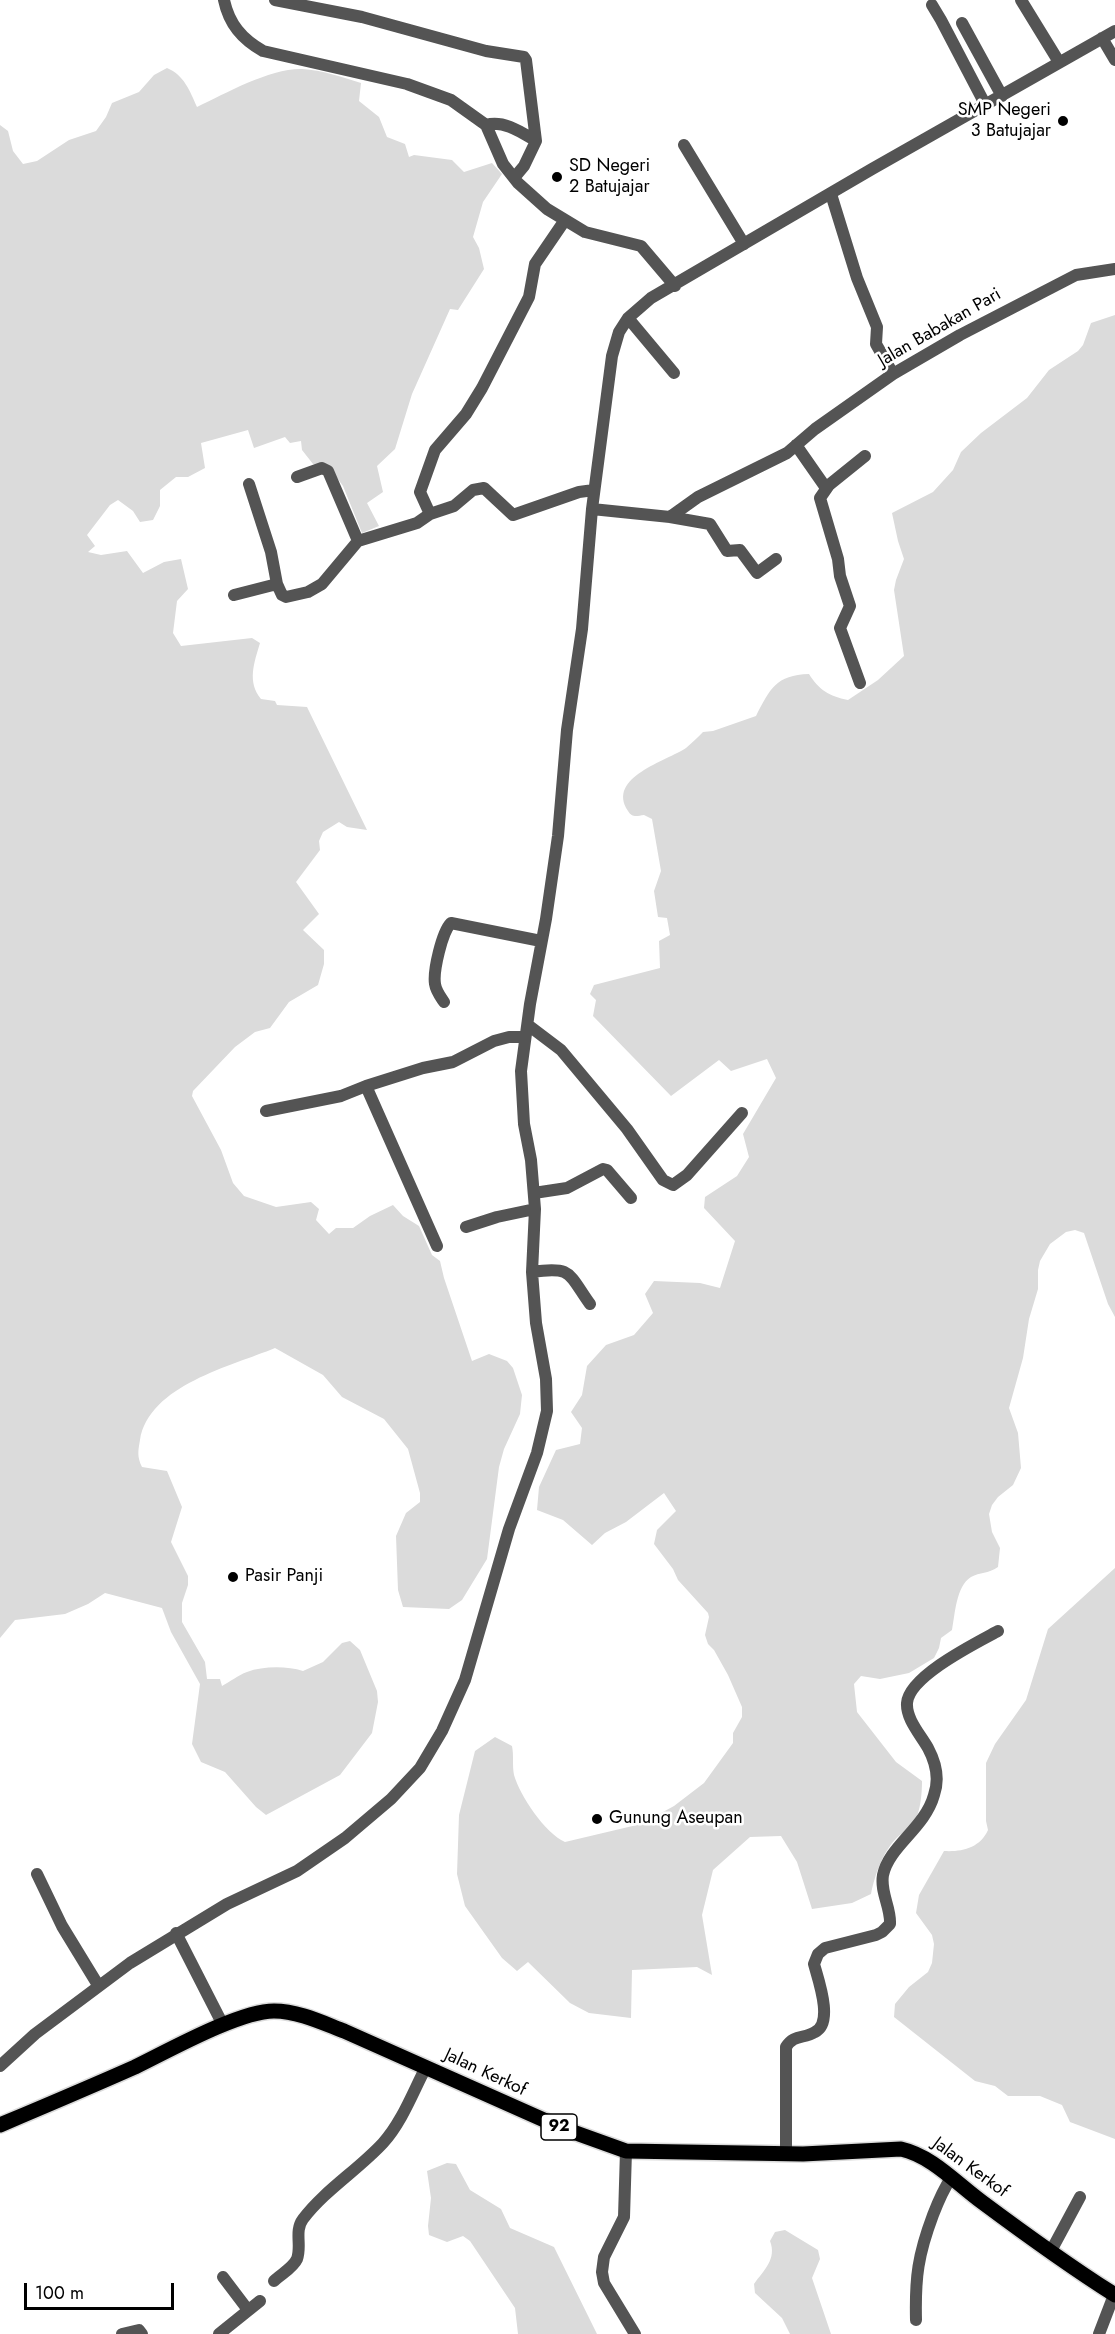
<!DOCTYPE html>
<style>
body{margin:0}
#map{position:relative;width:1115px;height:2334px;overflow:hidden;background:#fff;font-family:Jost,sans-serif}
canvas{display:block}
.scale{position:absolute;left:24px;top:2283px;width:150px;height:27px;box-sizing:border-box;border:3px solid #000;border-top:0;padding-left:8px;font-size:18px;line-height:21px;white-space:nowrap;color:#000;-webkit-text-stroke:4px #fff;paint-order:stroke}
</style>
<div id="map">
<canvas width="1115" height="2334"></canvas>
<div class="scale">100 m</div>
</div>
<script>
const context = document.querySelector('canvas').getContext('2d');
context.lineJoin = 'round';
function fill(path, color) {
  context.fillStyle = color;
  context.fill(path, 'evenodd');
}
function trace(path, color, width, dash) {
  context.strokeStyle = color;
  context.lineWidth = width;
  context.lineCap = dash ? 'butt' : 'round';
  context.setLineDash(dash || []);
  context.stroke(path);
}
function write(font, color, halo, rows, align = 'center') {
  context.font = font + ' Jost,sans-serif';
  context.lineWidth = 5;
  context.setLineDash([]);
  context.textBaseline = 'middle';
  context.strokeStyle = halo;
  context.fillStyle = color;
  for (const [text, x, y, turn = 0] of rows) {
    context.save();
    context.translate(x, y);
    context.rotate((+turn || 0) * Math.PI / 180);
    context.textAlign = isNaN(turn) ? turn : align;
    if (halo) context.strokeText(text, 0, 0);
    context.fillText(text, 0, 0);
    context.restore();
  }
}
fill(new Path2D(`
 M167,68C184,75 190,91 197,107C226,93 271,68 302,69C322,70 342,77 361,83L359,101L379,117L387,137L405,144L409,157L414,155L452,160L464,172L492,163L502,174L483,202L473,237L479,248L484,269L458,310L450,309L412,394L395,449L377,466L383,492L367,503L379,526L362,533L343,486L328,466L313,464L302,450L301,441L290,443L285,437L254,448L248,430L201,443L205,468L188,477H176L160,490V506L153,520L140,522L133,511L118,500L110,505L87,535L95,546L88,552L101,555L127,551L143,573L164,562L181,559L188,589L177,601L173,633L181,646L252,638L260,643C254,663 247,682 261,699L275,701L277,705L307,707L367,830L347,827L339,822L323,832L319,841L320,850L296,882L319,914L303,930L324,950V964L318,985L289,1002L270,1028L255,1032L235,1047L193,1091L192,1096L221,1150L233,1183L244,1196L276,1207L311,1202L319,1209L316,1220L329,1234L336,1228H353L370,1216L393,1205L403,1216L419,1226L432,1255L440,1261L444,1278L472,1361L489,1354L507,1361L513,1368L522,1395L520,1414L504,1449L499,1467L487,1559L462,1600L449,1609L403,1607L398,1590L396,1536L406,1513L420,1502V1493L408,1449L384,1419L342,1397L323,1375L275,1348C232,1366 149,1385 140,1440C138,1451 137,1457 142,1467L167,1471L182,1507L171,1542L188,1576V1585L182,1603V1622L205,1662L207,1679H220L222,1686C230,1682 238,1675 247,1672C263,1666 287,1666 303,1671L323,1662L342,1643L350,1641L360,1650L377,1691L378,1702L372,1733L340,1775L266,1815L256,1807L225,1772L201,1762L192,1744L200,1684L171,1632L162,1608L105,1593L88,1604L65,1614L15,1620L0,1638V125L8,131L13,151L23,164L37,161L69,140L96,131L106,117L112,103L139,92L154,75Z
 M1115,315V1317L1108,1304L1084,1233L1075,1230L1066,1232L1050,1244L1040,1261L1038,1270V1289L1029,1319L1023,1358L1009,1408L1018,1433L1021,1468L1013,1485L998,1497L992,1505L989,1514L992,1532L1000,1548L998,1567C988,1574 980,1572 971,1577C956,1586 955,1615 952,1630L941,1638L939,1648L934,1658L909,1673L880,1679L861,1676L854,1684L857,1712L896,1762L922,1781C922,1796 920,1819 909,1830C906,1832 903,1833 900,1835C884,1848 875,1874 871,1894L852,1903L812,1909L797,1862L781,1836L750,1837L713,1870L702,1915L712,1975L697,1967L632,1970L631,2018L589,2013L570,2003L528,1962L517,1971L502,1958L465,1906L457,1874L459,1815L475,1751L495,1737L512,1746C514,1756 512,1765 514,1775C520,1796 545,1833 565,1842L641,1824L674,1806L704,1783L733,1743V1733L742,1717V1707L728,1675L714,1650L708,1644L705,1635L709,1617L708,1613L678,1580L673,1569L654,1544L657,1530L676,1511L664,1493L626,1522L605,1533L592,1545L563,1520L537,1510L539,1487L556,1450L580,1444L582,1428L571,1412L582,1395L587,1366L606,1345L634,1335L653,1313L645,1294L654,1281L700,1283L720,1288L735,1241L704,1208L705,1197L737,1176L749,1157L743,1134L776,1078L767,1059L731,1071L719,1060L671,1096L593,1016L596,1000L590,994L594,985L660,968L659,941L670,935L667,918L658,917L654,891L661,871L652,819L644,815C637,816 632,818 628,811C606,777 667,761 686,748C692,743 698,737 703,732L713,731L756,716C770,689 776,675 809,674C819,690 829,696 848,700L878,680L904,656L894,590L896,580L904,559L898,541L892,513L933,492L953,470L961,452L981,433L1027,398L1049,370L1078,351L1083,345L1091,323Z
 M1115,1568V2139L1070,2122L1062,2105L1040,2096H1008L995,2086L975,2081L894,2017L895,2004L909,1987L928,1972L932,1963L934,1944L932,1935L916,1913L919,1895L944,1851C962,1852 980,1848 988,1830L986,1821V1763L995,1744L1026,1700L1048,1629Z
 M447,2163L456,2164L470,2190L501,2209L510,2228L554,2247L597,2334H518L515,2308L470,2241L463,2236L447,2242L429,2235L428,2226L431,2198L427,2171Z
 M785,2230L818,2250L820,2259L812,2278L831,2334H790L782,2318L755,2293L754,2284C764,2270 777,2259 770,2241L775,2232Z`), '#dbdbdb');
const major = new Path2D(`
 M0,2125C45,2106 90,2087 135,2067C168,2051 239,2011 274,2011C298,2011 323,2023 344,2031L562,2128L626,2151L803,2154L901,2149C932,2156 956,2183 982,2202C1025,2234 1069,2266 1115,2295`);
trace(major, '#dbdbdb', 18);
trace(new Path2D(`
 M224,0C229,24 242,39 263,51L407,84L451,100L486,125L503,164L518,183L547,209L585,232L641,246L675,286
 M275,0L362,17L486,51L524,57L526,60L536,141L524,166L514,178
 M1021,0L1059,62
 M932,5L941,20L986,106
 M962,23L1002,96
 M1102,38L1115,60
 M486,125C504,120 521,132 536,141
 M684,145L744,244
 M831,194L857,278L877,327L876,344L893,374
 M628,318L674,373
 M796,445L826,488
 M297,477L322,468L328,471L358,541
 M249,484L271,552L277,584L282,595L286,597L308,592L322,584L358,541L417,523L430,514L454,506L473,490L484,488L513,515L579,492L594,490
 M592,509L670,517L698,497L787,453L815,429L893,374L960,335L1076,275L1115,269
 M430,514L420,492L435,450L466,414L482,388L529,297L535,264L565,220
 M670,517L710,524L727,551L740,550L757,573L776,559
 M234,595L277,584
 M860,683L840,628L850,606L840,576L838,559L820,498L829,485L865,456
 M444,1002C440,996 436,991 435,984C433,971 442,932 451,923L541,941
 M528,1025L561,1050L627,1129L663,1180L673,1185L687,1175L742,1113
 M366,1086L437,1246
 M266,1111L341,1096L366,1086L423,1068L453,1062L494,1041L509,1037H525
 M534,1193L567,1188L603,1169L607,1170L631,1198
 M466,1227L497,1217L535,1209
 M532,1272C572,1266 568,1273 590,1304
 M37,1874L62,1926L98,1985
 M176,1933L223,2025
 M0,2066L35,2034L130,1963L227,1904L297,1871L345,1838L391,1799L420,1768L442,1731L465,1680L509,1529L537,1453L547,1411L546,1379L536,1323L532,1272L535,1209L531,1160L524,1124L521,1071L530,1004L546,919L558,836L567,730L582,629L592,509L612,356L619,332L628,318L651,298L872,169L1115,31
 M626,2151L624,2217L604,2257L602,2272L604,2283L635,2334
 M786,2154V2047C794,2034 804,2039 815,2032C834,2023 818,1979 814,1964L818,1954L825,1948L876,1935L882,1932L890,1924C891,1907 880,1893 883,1875C889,1846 925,1828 934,1795C940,1778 936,1763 928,1748C920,1734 906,1719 907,1703C909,1676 976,1643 998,1631
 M1051,2251L1080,2197
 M223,2277L248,2310
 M274,2281C281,2274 293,2268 297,2259C302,2246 294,2231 303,2219C325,2190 358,2170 383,2143C402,2122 413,2092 426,2067
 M916,2320C915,2277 918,2255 933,2215C938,2202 943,2190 951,2178
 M122,2334L139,2330L142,2334
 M219,2334L260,2301
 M1099,2334L1114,2295`), '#545454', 12);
trace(major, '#000', 15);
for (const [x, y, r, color] of [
 [1063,121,6,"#000"],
 [557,177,6,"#000"],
 [233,1577,6,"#000"],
 [597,1819,6,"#000"]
]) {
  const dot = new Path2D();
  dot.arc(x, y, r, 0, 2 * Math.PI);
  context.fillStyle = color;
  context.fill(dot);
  trace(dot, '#fff', 2);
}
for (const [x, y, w] of [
 [559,2127,36]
]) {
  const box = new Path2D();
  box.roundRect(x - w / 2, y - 13, w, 26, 4.5);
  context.fillStyle = '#fff';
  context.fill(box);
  trace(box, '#000', 1.5);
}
write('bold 16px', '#000', null, [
 ["92",559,2127]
]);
write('18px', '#000', '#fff', [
 ["SMP Negeri",1051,111,"right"],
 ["3 Batujajar",1051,132,"right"],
 ["SD Negeri",569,167],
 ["2 Batujajar",569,188],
 ["Pasir Panji",245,1577],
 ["Gunung Aseupan",609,1819]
], 'left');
write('18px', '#000', '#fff', [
 ["Jalan Babakan Pari",940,328,-30],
 ["Jalan Kerkof",485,2073,25],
 ["Jalan Kerkof",970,2168,36]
]);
</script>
